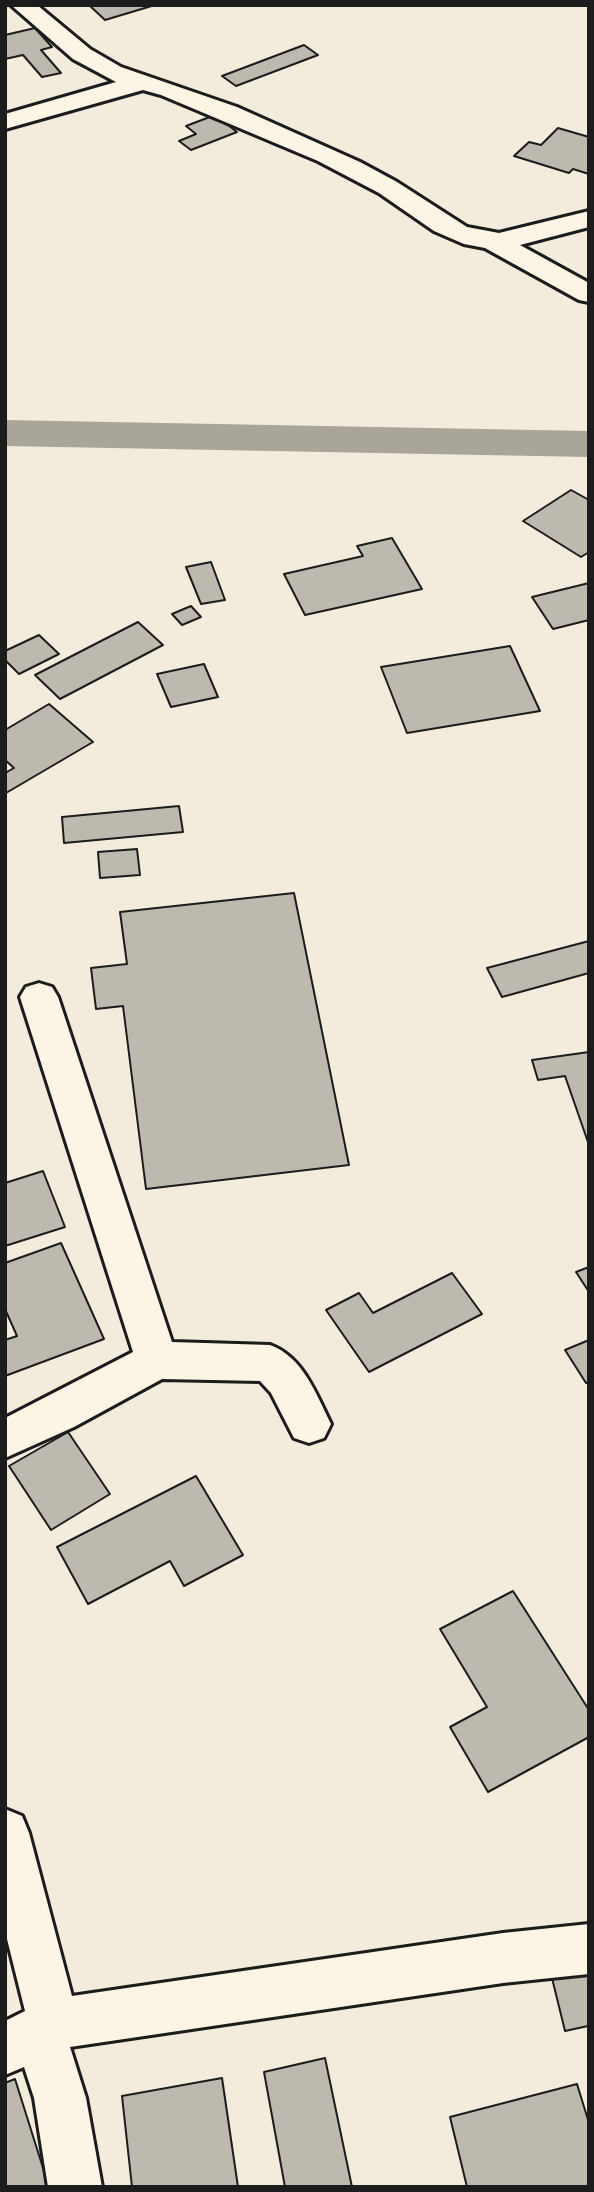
<!DOCTYPE html>
<style>
body{margin:0}
#map{position:relative;width:594px;height:2192px;overflow:hidden;background:#f3ecdd;font-family:Kalam,sans-serif}
canvas{display:block}
.frame{position:absolute;inset:0;border:7px solid #1c1c1c;pointer-events:none}
</style>
<div id="map">
<canvas width="594" height="2192"></canvas>
<div class="frame"></div>
</div>
<script>
const context = document.querySelector('canvas').getContext('2d');
context.lineJoin = 'round';
function fill(path, color) {
  context.fillStyle = color;
  context.fill(path, 'evenodd');
}
function trace(path, color, width, dash) {
  context.strokeStyle = color;
  context.lineWidth = width;
  context.lineCap = dash ? 'butt' : 'round';
  context.setLineDash(dash || []);
  context.stroke(path);
}
fill(new Path2D(`
 M5,420L589,431V457L5,446Z`), '#aaa59b');
const building = new Path2D(`
 M89,5H155L105,20Z
 M35,28L52,47L41,50L61,73L42,77L23,55L5,59V35Z
 M304,45L318,55L236,86L222,76Z
 M215,115L237,132L191,150L179,141L196,134L186,126Z
 M558,128L589,137V174L573,169L569,173L514,156L529,142L541,145Z
 M571,490L589,500V552L581,557L523,521Z
 M392,538L422,589L305,615L284,574L363,556L357,546Z
 M211,562L225,600L201,604L186,567Z
 M589,583V620L553,629L532,597Z
 M191,606L201,617L182,625L172,614Z
 M138,622L163,645L60,699L35,675Z
 M39,635L59,654L19,674L5,660V651Z
 M510,646L540,711L407,733L381,667Z
 M204,664L218,697L171,707L157,674Z
 M49,704L93,742L6,793L5,773L14,768L5,760V730Z
 M179,806L183,832L64,843L62,817Z
 M137,849L140,875L100,878L98,852Z
 M294,893L349,1165L146,1189L123,1006L96,1009L91,968L127,964L120,912Z
 M589,941V973L502,997L487,968Z
 M589,1052V1145L565,1076L538,1080L532,1060Z
 M43,1171L65,1227L5,1246V1183Z
 M61,1243L104,1339L5,1376V1340L17,1336L5,1309V1263Z
 M589,1267V1292L576,1272Z
 M452,1273L482,1314L369,1372L326,1310L359,1293L373,1313Z
 M589,1340V1382L586,1383L565,1350Z
 M68,1432L110,1494L51,1530L9,1466Z
 M196,1476L243,1555L184,1586L170,1561L88,1604L57,1547Z
 M513,1591L589,1710V1737L488,1792L450,1727L487,1707L440,1629Z
 M589,1967V2030L588,2026L565,2031L551,1974Z
 M325,2058L352,2187H285L264,2072Z
 M222,2078L238,2187H132L122,2096Z
 M15,2079L49,2187H5V2083Z
 M577,2084L589,2123V2187H467L450,2117Z`);
fill(building, '#beb9ae');
trace(building, '#1c1c1c', 2);
const street = new Path2D(`
 M11,5H37L90,49L121,67L237,107L360,162L397,182L467,227L499,233L589,211V227L520,245L589,283V302L579,300L485,248L464,244L434,231L379,193L318,161L161,95L143,90L5,129V114L116,82L73,59Z
 M39,983L52,987L58,997L172,1342L270,1345C303,1357 316,1394 331,1424L324,1438L309,1443L294,1438L271,1393L260,1381L162,1379L74,1427L5,1458V1418L133,1352L20,997L26,987Z
 M5,1809L22,1816L29,1833L72,1996L503,1933L589,1924V1974L503,1983L70,2047L86,2098L102,2187H48L34,2098L24,2067L5,2075V2021L25,2011L5,1931Z`);
trace(street, '#1c1c1c', 6);
fill(street, '#fcf5e5');
</script>
